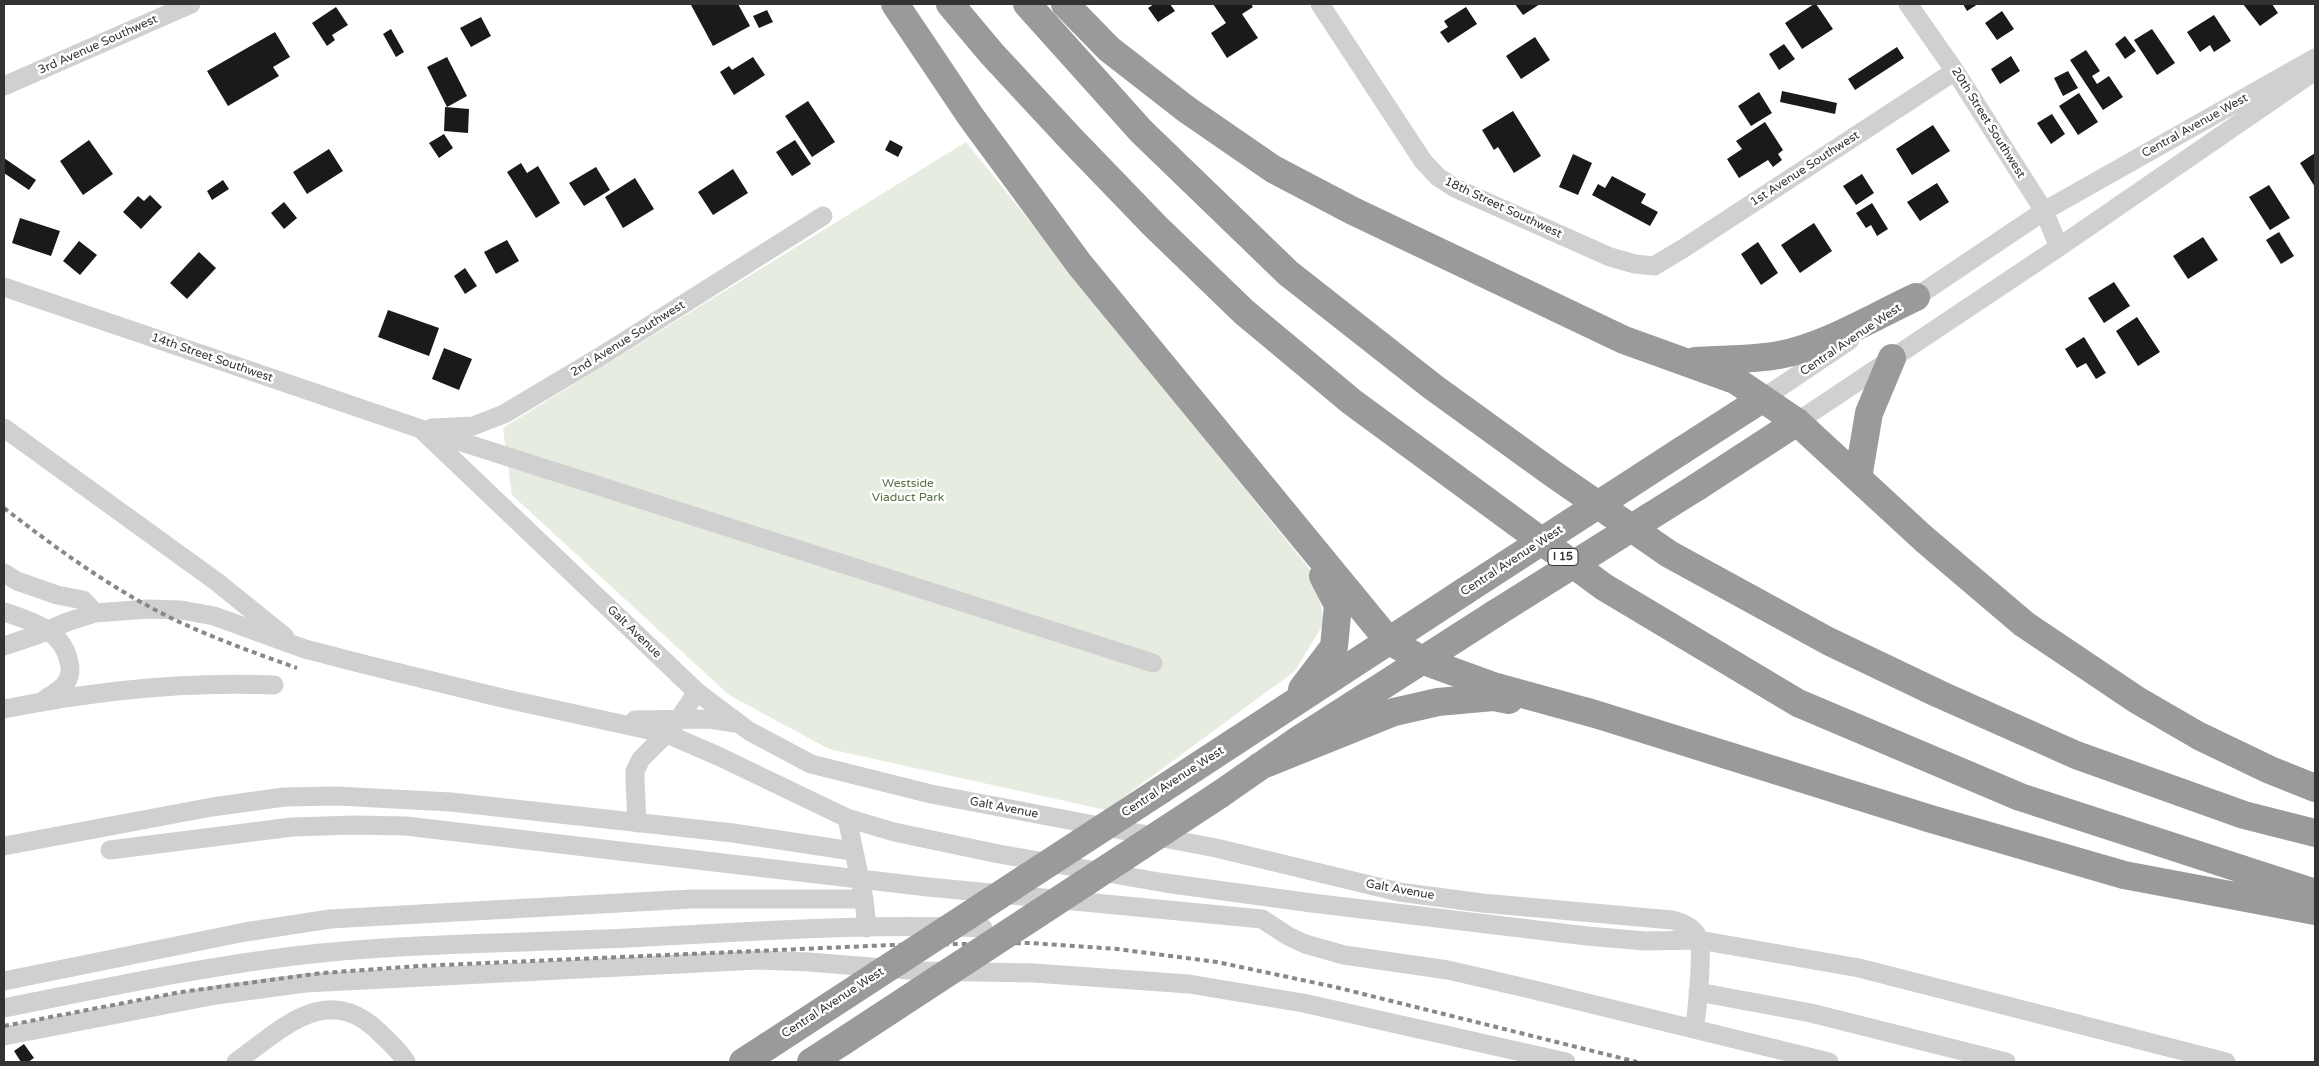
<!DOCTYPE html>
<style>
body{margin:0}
#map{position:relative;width:2319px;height:1066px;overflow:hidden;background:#fff;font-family:"Varela Round",sans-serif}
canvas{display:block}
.frame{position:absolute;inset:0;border:5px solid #333;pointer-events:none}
</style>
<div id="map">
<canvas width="2319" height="1066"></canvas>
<div class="frame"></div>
</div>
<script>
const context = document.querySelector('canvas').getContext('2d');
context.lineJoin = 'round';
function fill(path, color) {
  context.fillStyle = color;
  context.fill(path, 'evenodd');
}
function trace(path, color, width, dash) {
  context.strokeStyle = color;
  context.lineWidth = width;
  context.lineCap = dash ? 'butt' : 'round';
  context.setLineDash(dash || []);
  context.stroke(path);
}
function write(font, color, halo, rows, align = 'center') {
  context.font = font + ' "Varela Round",sans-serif';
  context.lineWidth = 5;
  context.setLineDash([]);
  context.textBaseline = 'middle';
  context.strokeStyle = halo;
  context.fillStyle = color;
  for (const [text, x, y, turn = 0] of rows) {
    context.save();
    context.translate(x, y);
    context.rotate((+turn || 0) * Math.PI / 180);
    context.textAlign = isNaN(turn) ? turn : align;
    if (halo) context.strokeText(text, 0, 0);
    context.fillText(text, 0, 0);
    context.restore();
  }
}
fill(new Path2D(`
 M966,142L1316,577L1324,623L1295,671L1106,810L829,749L729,695L512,495L503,428Z`), '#e6ecdf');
fill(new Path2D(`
 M694,4H738L750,26L713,46L691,5Z
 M1154,4H1170L1175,11L1158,22L1148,8Z
 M1213,4H1251L1253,7L1242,14L1258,38L1227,58L1211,33L1226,23Z
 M1515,4H1540L1523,15Z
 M1814,4H1816L1833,29L1802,49L1785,23Z
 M1963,4H1978L1967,11Z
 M2243,4H2272L2278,13L2260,26Z
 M336,7L348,25L332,35L335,40L327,46L312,23Z
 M1466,7L1477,24L1448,43L1440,32L1448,27L1444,21Z
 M767,10L773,22L759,28L753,16Z
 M2002,11L2014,29L1997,40L1985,23Z
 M2214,15L2231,41L2214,52L2210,45L2200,52L2187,32Z
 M481,17L491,36L471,47L460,28Z
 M391,29L404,52L396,57L383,34Z
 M2152,29L2175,63L2157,75L2134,40Z
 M275,32L290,57L273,67L279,76L228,106L207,71Z
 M2125,36L2136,51L2125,59L2115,44Z
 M1535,37L1550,60L1521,79L1506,56Z
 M1784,44L1795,59L1779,70L1769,54Z
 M1897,47L1904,58L1855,90L1848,79Z
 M2086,50L2100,71L2092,76L2097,84L2109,76L2123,97L2103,110L2070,60Z
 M2011,56L2020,71L2000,84L1991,69Z
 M447,57L467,96L447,107L427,67Z
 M753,57L765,75L734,95L720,72L729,66L732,70Z
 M2068,71L2078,88L2063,96L2054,78Z
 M1782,91L1837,103L1835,114L1780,102Z
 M1759,92L1772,113L1751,126L1738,106Z
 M2079,93L2098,122L2078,135L2059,106Z
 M808,101L835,142L812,157L785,116Z
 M445,107L469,109L468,133L444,131Z
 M1513,111L1541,156L1514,173L1498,147L1494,150L1482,130Z
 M2052,114L2065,134L2051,144L2037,123Z
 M1765,122L1783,150L1778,154L1782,160L1773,167L1768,160L1739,178L1727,159L1742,149L1736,141Z
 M1933,125L1950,151L1912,175L1896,149Z
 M444,134L453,148L439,158L429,143Z
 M89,140L113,174L83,195L60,161Z
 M795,140L811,164L792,176L776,152Z
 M890,140L903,147L898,157L885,150Z
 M329,149L343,171L307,194L293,172Z
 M2315,153V187L2300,163Z
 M1573,154L1592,163L1578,195L1559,187Z
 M4,158L36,180L29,190L4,173Z
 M521,163L527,173L538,166L560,203L536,218L507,172Z
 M596,167L610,190L584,206L569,183Z
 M733,169L748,193L713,215L698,192Z
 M1862,174L1874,193L1856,205L1843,186Z
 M1612,176L1646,194L1641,203L1658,212L1650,226L1592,195L1598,184L1605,188Z
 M635,178L654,209L623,228L605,197Z
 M223,180L229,189L212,200L207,191Z
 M1937,183L1949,202L1920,221L1907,202Z
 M2269,185L2290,218L2270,230L2249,197Z
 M150,195L162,207L141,229L123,212L138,196L144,201Z
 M284,202L297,218L284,229L271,213Z
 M1872,203L1888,229L1877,236L1871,225L1866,228L1856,213Z
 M20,218L60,231L51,256L12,243Z
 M1814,223L1832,251L1800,273L1781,245Z
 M2279,232L2294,256L2281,264L2266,240Z
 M2203,237L2218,260L2188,279L2173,256Z
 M507,240L519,261L496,274L484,252Z
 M79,241L97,255L80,275L63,261Z
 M1758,242L1778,273L1761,285L1741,254Z
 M199,252L216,268L187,299L170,283Z
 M465,268L477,286L465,294L454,276Z
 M2114,282L2130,306L2104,323L2088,298Z
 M388,310L439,328L429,356L378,337Z
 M2137,317L2160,352L2138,366L2116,331Z
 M2084,337L2106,373L2096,379L2086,363L2077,368L2065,349Z
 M444,348L472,359L459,390L432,379Z
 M24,1044L34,1058L28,1062H21L14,1051Z`), '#1a1a1a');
trace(new Path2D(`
 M1320,4L1423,161L1438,177L1455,188L1610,257L1635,264L1654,266L1684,248L1955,71
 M1908,4L1955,71L2044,211L2059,247
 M4,86L191,4
 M4,287L421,429L1153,663
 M1907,303L2044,211L2315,58
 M1762,399L1850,340
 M1797,422L2059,247L2315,71
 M4,428L217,582L285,637
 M432,428L473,426L504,414L598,358L823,216
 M421,429L697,692L749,731L811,764L931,794L1216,848L1399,892L1482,903L1672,920C1683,923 1694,927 1699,939C1703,951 1697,1015 1694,1029
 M4,573L17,581L57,595L83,600L95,613
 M4,612C31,621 63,630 69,662C71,669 70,678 65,684C60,691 49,696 43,701
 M4,646L37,635L67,622L95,613L148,609L181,610L214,616L305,649L367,665L502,698L667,734L718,756L847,818L894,832L999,854L1165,883L1312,903L1587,936L1645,941L1699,940L1859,968L2226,1062
 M4,709C93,691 184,681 274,685
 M635,720L709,719L735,723
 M847,818L864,899L867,928
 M637,823L635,780V771L641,759L674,726L697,692
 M4,846L212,807L284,797L337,796L451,802L733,833L852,851
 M110,850L292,827L354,825L406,826L928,887L1262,919L1288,936L1305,944L1344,955L1448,970L1530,989L1829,1062
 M4,981L245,932L330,919L691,899H864
 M1698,992L1811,1013L2006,1062
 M4,1008C109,987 214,964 321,953C422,943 525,943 627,938C745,932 865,923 983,928
 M4,1036L216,995L305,983L758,960L809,962L921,971L1034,973L1189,984L1303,1003L1566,1062
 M236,1062C283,1028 328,980 381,1034C390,1043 400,1051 406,1062`), '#d0d0d0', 19);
trace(new Path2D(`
 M895,4L971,117L1080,265L1388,640L1424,661L1493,686L1595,714L1931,819L2124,875L2315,911
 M950,4L992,54L1072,140L1155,226L1244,312L1352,402L1604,587L1798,703L2020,797L2315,893
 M1027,4L1141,131L1288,273L1433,387L1552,473L1669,554L1828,641L1939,694L2076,755L2244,815L2315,833
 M1065,4L1109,49L1186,109L1273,169L1353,211L1624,340L1735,380L1797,422L1924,539L2024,624L2137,700L2199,736L2270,770L2315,788
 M1695,361C1723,359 1752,360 1779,355C1824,347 1875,316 1916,297
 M1681,451L1762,399
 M1858,478L1869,413L1892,358
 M1697,487L1797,422
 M1302,689L1334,647L1338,605L1323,576
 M1260,766L1394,712L1438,702L1493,697L1509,700
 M1161,790L1465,591
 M1219,795L1298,740L1496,613
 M743,1062L768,1046
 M811,1062L842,1042`), '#9a9a9a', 28);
trace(new Path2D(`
 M4,508C57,549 112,589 173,619C213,638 255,653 297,668
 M4,1026L181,992L322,973L419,966L891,945L1030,943L1117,949L1217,962L1335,987L1637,1062`), '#888', 4, [5, 4]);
trace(new Path2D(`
 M1465,591L1681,451
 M1496,613L1697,487
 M842,1042L1219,795
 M768,1046L1161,790`), '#9a9a9a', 28);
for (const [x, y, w] of [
 [1563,557,30]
]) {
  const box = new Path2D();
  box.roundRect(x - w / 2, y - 8.5, w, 17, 4);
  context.fillStyle = '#fff';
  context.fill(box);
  trace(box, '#333', 1);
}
write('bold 11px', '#333', null, [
 ["I 15",1563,557]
]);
write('12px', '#333', '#fff', [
 ["3rd Avenue Southwest",98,45,-24],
 ["20th Street Southwest",1988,123,58],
 ["Central Avenue West",2195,126,-29],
 ["1st Avenue Southwest",1805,169,-33],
 ["18th Street Southwest",1503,208,25],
 ["2nd Avenue Southwest",628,339,-32],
 ["Central Avenue West",1851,340,-34],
 ["14th Street Southwest",212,358,19],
 ["Central Avenue West",1512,561,-33],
 ["Galt Avenue",634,632,44],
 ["Central Avenue West",1173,782,-33],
 ["Galt Avenue",1004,808,11],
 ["Galt Avenue",1400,890,10],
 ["Central Avenue West",833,1003,-33]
]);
write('12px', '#56703f', '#fff', [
 ["Westside",908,484],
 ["Viaduct Park",908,498]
]);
</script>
